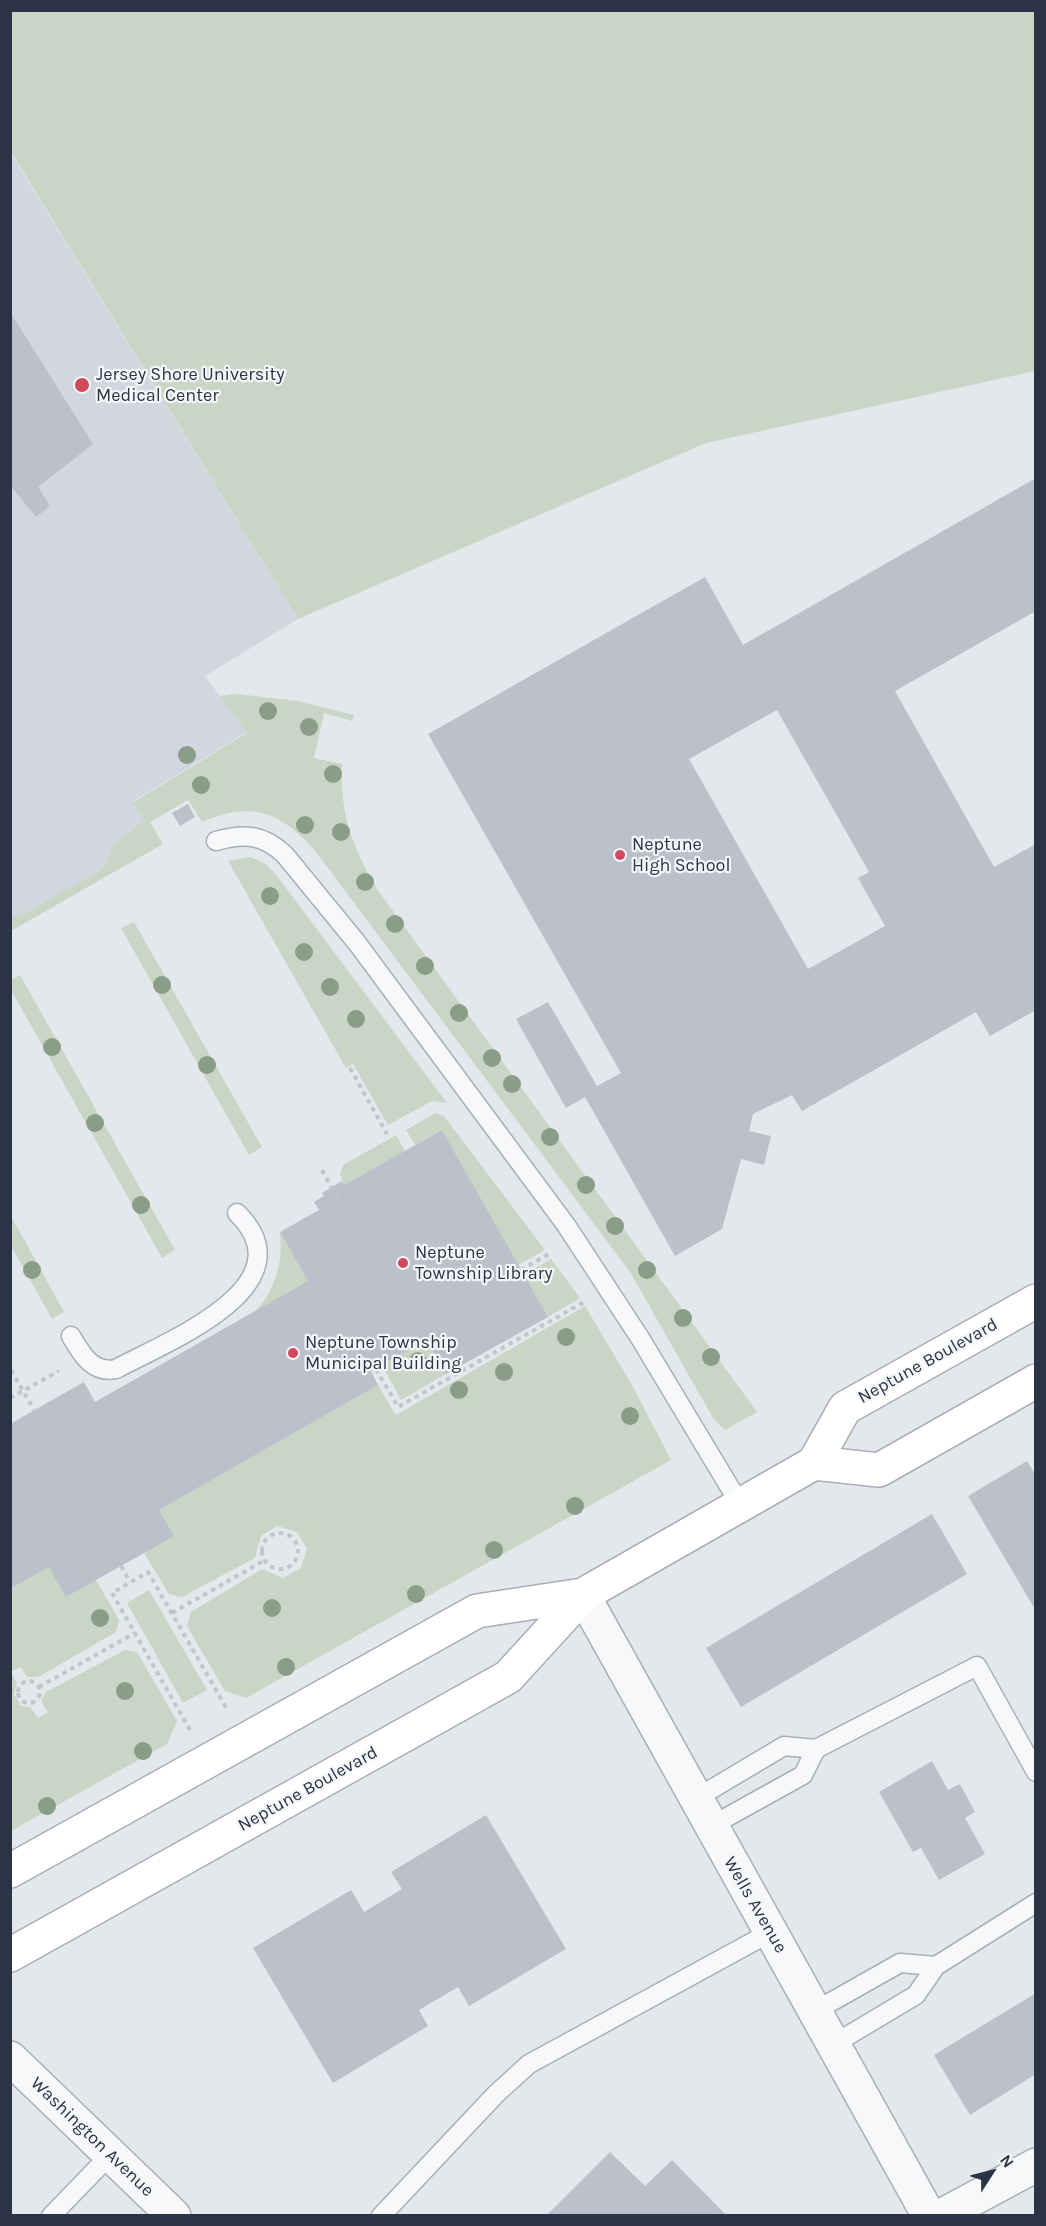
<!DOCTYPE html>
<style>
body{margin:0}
#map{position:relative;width:1046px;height:2226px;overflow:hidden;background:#e4e7ec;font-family:Karla,sans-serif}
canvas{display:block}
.frame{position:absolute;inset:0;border:12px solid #2b3445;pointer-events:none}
.north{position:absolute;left:962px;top:2142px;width:60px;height:60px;-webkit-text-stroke:4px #f4f6f9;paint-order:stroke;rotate:54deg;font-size:16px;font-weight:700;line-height:24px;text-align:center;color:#2b3445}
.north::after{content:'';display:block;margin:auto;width:21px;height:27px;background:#2b3445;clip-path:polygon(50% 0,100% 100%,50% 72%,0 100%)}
</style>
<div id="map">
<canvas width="1046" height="2226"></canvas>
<div class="frame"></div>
<div class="north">N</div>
</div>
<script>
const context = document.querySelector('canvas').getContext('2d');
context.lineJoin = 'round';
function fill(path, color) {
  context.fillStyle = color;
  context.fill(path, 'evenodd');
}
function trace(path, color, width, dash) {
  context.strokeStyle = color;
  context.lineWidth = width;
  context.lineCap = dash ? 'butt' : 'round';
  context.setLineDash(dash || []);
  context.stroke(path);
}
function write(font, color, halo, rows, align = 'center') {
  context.font = font + ' Karla,sans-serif';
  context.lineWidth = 4.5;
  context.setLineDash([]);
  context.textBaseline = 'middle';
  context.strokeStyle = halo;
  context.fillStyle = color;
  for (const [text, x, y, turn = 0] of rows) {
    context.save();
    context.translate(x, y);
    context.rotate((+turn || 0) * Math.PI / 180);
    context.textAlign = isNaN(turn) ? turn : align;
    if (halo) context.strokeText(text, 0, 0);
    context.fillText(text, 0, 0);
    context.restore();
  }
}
fill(new Path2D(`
 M10,152L298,619L205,676L247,732L132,802L145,819L112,846L104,868L11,922Z`), '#d2d6de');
fill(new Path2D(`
 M11,10L1035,11V371L706,443L298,619L11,152Z
 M237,694L298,701L354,715L352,721L324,713L314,758L342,764C340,816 352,845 377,889L757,1412L725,1430L713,1418L630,1272L319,856C286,814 253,799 202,822L188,800L150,822L163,844L11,931V916L22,915L104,868L112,846L145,819L132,803L247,733L220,696Z
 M251,857L267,865L277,876L447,1103L432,1101L388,1125L353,1064L346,1068L228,861Z
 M134,922L262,1147L249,1155L121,928Z
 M20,975L175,1250L162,1258L11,990V980Z
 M435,1113L444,1116L545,1250L518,1265L442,1130L415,1145L406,1130Z
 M396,1135L405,1151L344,1185L340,1174L343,1165Z
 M11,1216L64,1312L52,1319L11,1246Z
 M280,1232L308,1281L255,1312C276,1288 283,1264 280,1232Z
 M551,1259L580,1298L548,1317L524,1275Z
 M585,1306L632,1385L671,1460L246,1698L225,1691L187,1626L191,1612L262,1569L283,1578L301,1568L307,1548L297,1532L277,1526L261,1536L255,1558L182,1597L169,1594L144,1553L159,1510L378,1385L396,1415Z
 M427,1340L446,1374L401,1400L382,1365Z
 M49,1567L96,1580L119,1620L116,1632L38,1677H27L21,1667L11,1672L17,1683L14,1694L21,1706L30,1707L38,1718L48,1712L41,1701L46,1692L125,1650L137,1652L177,1721L167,1744L11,1831L10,1589Z
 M149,1590L207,1690L183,1703L127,1603Z`), '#c9d6c5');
fill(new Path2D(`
 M10,312L93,444L38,487L50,506L36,517L10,485Z
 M1036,478V611L895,691L994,867L1036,844V1010L990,1036L976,1012L802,1111L792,1095L753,1114L749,1131L771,1136L764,1165L741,1159L722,1229L675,1256L585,1097L566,1108L516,1019L548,1002L597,1086L621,1073L428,734L705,577L743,645ZM777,710L869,872L858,878L885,926L808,969L689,759Z
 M188,804L195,817L180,826L172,813Z
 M442,1130L548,1317L446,1374L427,1340L371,1371L378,1385L159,1510L174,1536L66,1597L49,1567L10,1589V1424L84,1382L95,1402L308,1281L280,1232L319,1210L314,1202L324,1196L322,1193L342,1181L344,1185Z
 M1027,1461L1036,1476V1611L968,1496Z
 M932,1514L967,1574L741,1707L706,1648Z
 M932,1761L948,1790L960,1784L975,1812L965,1818L985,1854L939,1880L921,1848L913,1852L879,1792Z
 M486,1815L566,1949L469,2006L458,1987L419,2010L428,2026L333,2083L253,1948L351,1890L364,1912L402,1889L391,1872Z
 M1036,1993V2074L970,2115L934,2055Z
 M610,2152L645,2186L672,2160L727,2216H546Z`), '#bbc0ca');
const lane = new Path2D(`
 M216,841C244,833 263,834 285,855L357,943L566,1225L640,1338L741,1506
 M71,1336C81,1353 92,1374 116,1369C166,1342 311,1286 237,1213
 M695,1799L784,1746L816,1749L977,1666L1036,1772
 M711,1826L803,1775L816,1749
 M815,2011L900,1963L936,1966
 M834,2044L916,1995L936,1966L1036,1903
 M51,2216L111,2154
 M381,2216L496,2094L529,2064L771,1932`);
const street = new Path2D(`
 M583,1595L929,2216
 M10,2058L174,2216
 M941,2216L1036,2165`);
const secondary = new Path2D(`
 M814,1463L879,1470L1036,1381
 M10,1871L477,1611L583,1595
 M10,1955L508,1677L583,1595L814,1463L845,1408L1036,1301`);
trace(lane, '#a9aeb7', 21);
trace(street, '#a9aeb7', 36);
trace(secondary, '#a9aeb7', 36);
trace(new Path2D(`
 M350,1068L387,1134
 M322,1170L338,1199
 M521,1270L552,1252
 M376,1369L398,1407L584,1302
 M11,1370L34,1410
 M10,1398L59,1371
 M262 1551a18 18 0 1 1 36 0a18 18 0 1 1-36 0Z
 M121,1566L130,1582
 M172,1613L265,1560
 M18 1692a11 11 0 1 1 22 0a11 11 0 1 1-22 0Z
 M39,1687L135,1633
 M190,1730L112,1593L148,1572L227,1709`), '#c2c5cb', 4, [4.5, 4.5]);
trace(lane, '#f7f8fa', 18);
trace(street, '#f7f8fa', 33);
trace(secondary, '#fff', 33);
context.fillStyle = '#899d89';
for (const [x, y] of [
 [268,711],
 [309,727],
 [187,755],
 [333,774],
 [201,785],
 [305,825],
 [341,832],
 [365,882],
 [270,896],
 [395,924],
 [304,952],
 [425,966],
 [162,985],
 [330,987],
 [459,1013],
 [356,1019],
 [52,1047],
 [492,1058],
 [207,1065],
 [512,1084],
 [95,1123],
 [550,1137],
 [586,1185],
 [141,1205],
 [615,1226],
 [32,1270],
 [647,1270],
 [683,1318],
 [566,1337],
 [711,1357],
 [418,1361],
 [504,1372],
 [459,1390],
 [630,1416],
 [575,1506],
 [494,1550],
 [416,1594],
 [272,1608],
 [100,1618],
 [286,1667],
 [125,1691],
 [143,1751],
 [47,1806]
]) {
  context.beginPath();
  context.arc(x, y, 9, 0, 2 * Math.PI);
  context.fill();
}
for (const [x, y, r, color] of [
 [82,385,8,"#d1495b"],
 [620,855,6,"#d1495b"],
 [403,1263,6,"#d1495b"],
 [293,1353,6,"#d1495b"]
]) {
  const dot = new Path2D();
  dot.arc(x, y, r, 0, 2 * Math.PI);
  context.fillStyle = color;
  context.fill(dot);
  trace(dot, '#f4f6f9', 2);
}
write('18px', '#2b3445', '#f4f6f9', [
 ["Jersey Shore University",96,375],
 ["Medical Center",96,396],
 ["Neptune",632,845],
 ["High School",632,866],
 ["Neptune",415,1253],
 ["Township Library",415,1274],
 ["Neptune Township",305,1343],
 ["Municipal Building",305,1364]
], 'left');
write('18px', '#2b3445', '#f4f6f9', [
 ["Neptune Boulevard",928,1361,-29],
 ["Neptune Boulevard",308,1789,-29],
 ["Wells Avenue",755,1905,60],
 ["Washington Avenue",92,2137,44]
]);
</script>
